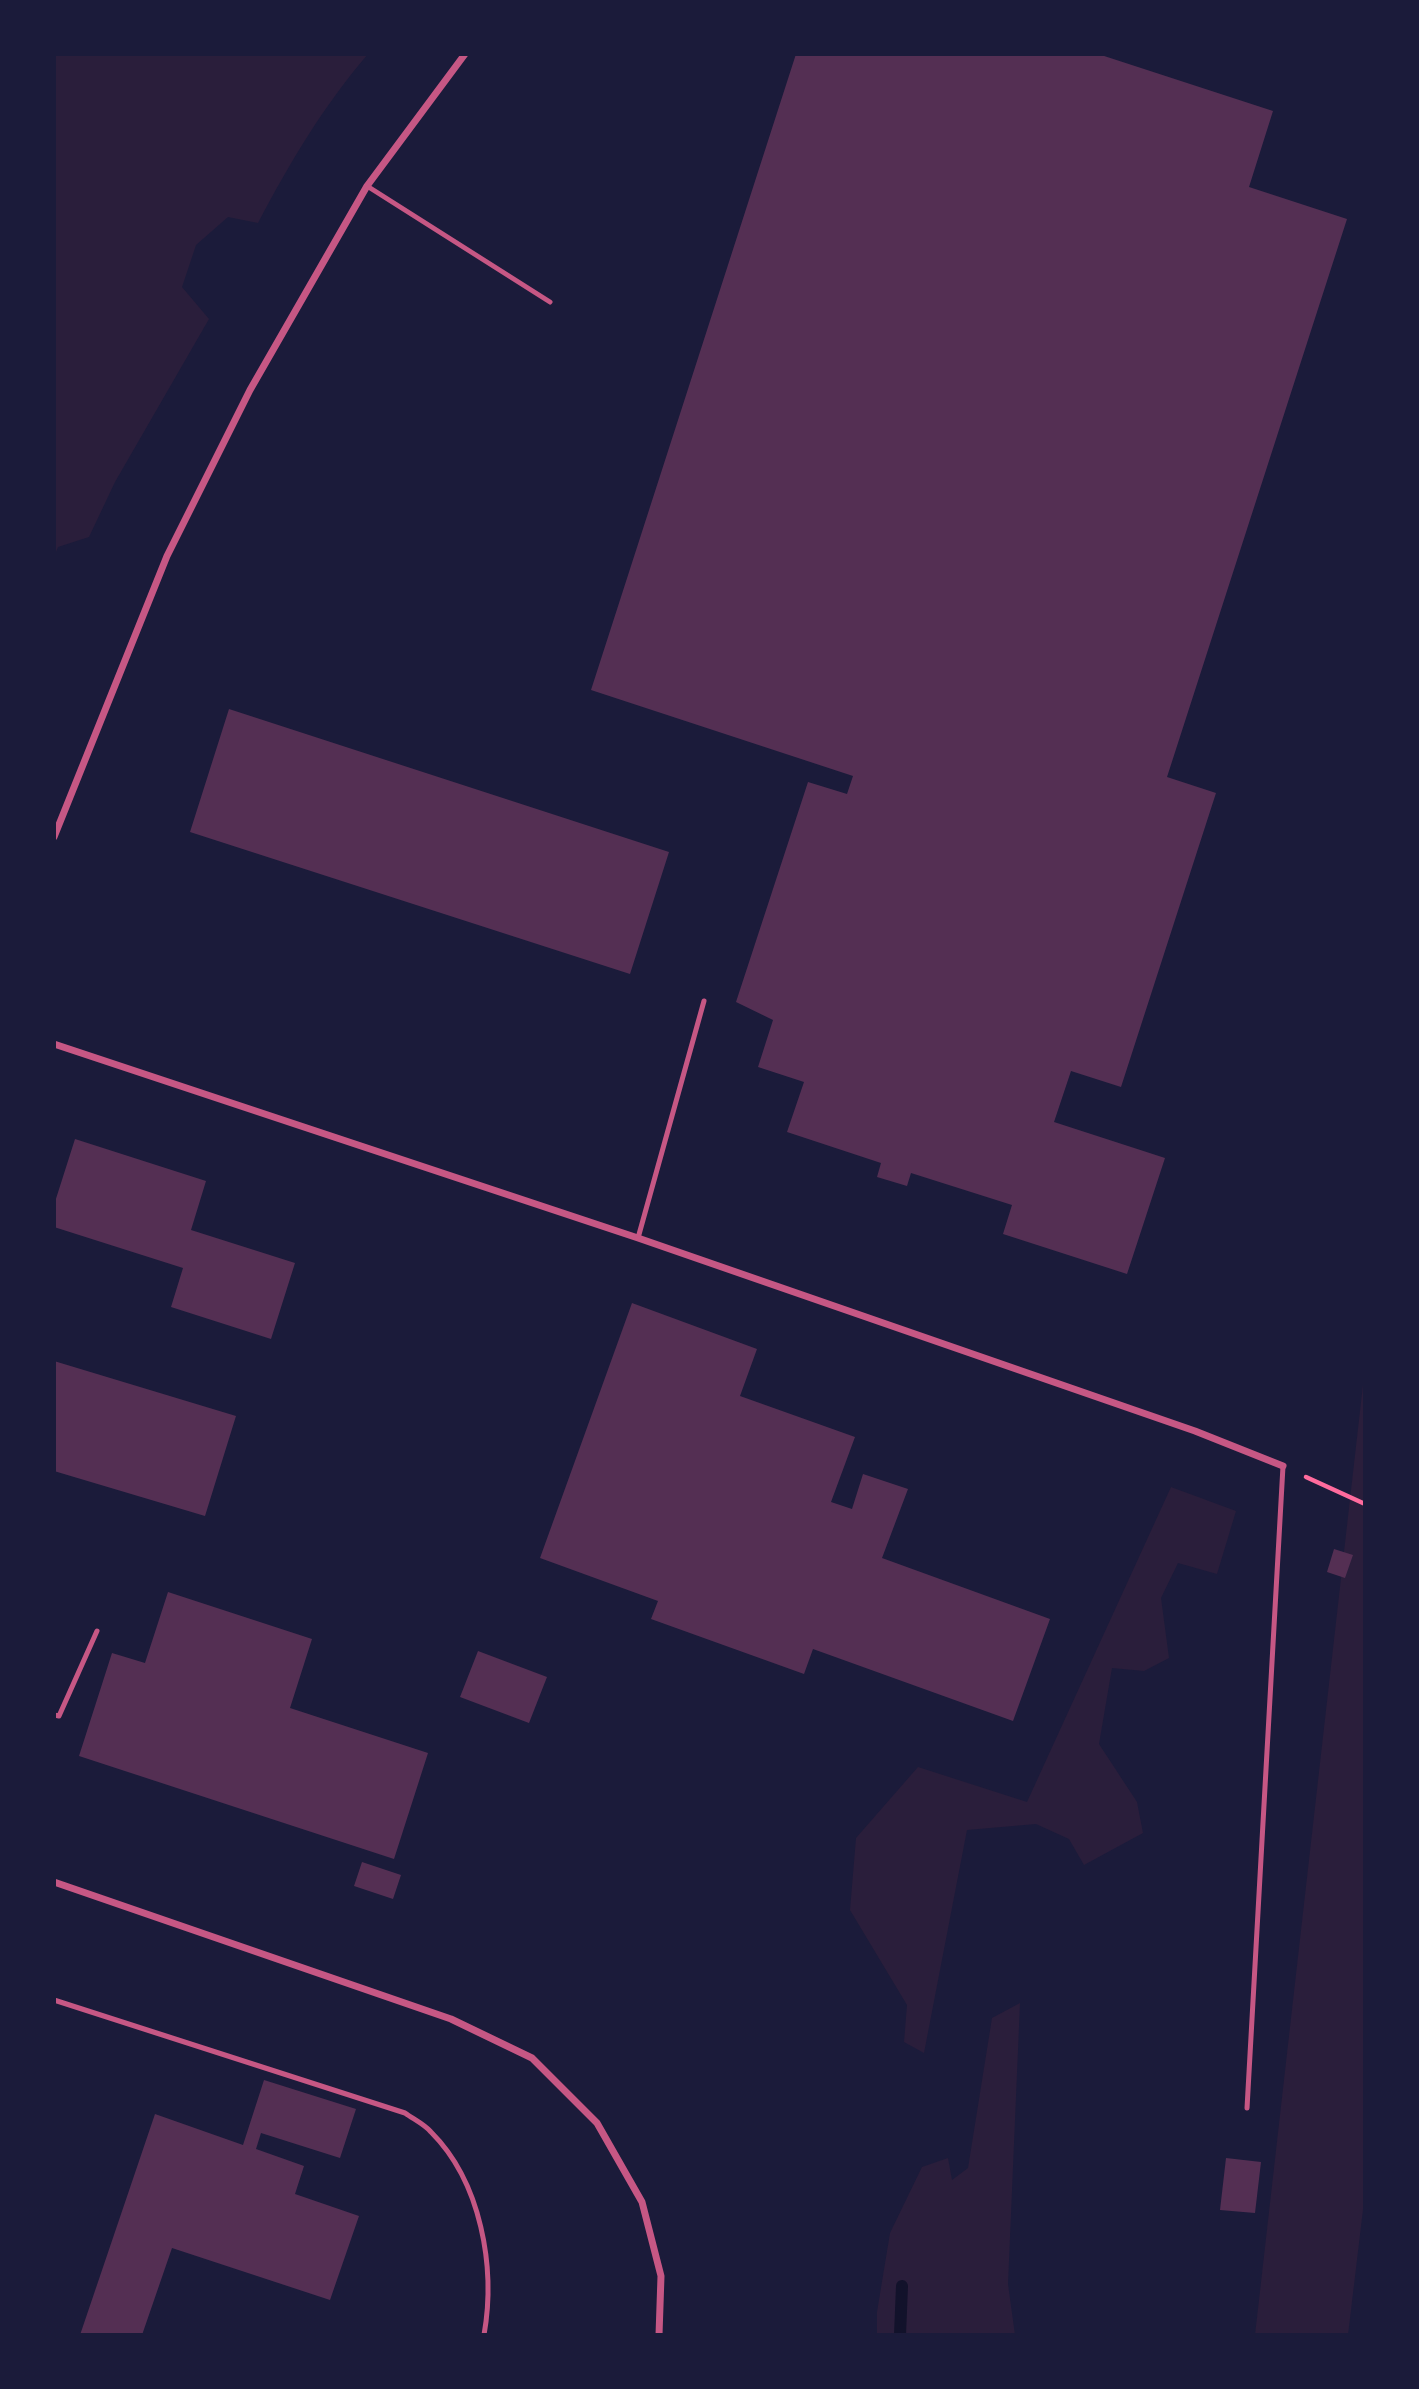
<!DOCTYPE html>
<style>
body{margin:0}
#map{position:relative;width:1419px;height:2389px;overflow:hidden;background:#1b1b3a;font-family:"DM Sans",sans-serif}
canvas{display:block}
.frame{position:absolute;inset:0;border:56px solid #1b1b3a;pointer-events:none}
</style>
<div id="map">
<canvas width="1419" height="2389"></canvas>
<div class="frame"></div>
</div>
<script>
const context = document.querySelector('canvas').getContext('2d');
context.lineJoin = 'round';
function fill(path, color) {
  context.fillStyle = color;
  context.fill(path, 'evenodd');
}
function trace(path, color, width, dash) {
  context.strokeStyle = color;
  context.lineWidth = width;
  context.lineCap = dash ? 'butt' : 'round';
  context.setLineDash(dash || []);
  context.stroke(path);
}
fill(new Path2D(`
 M54,54H368C324,105 289,164 258,223L228,217L196,245L182,287L209,319L115,482L89,537L58,547L54,557Z
 M1365,1367V2193L1348,2335H1255Z
 M1171,1487L1236,1511L1217,1574L1178,1563L1161,1598L1169,1658L1144,1671L1112,1668L1099,1744L1137,1802L1143,1833L1084,1865L1069,1839L1036,1824L967,1830L924,2053L904,2042L907,2005L850,1910L856,1838L918,1767L1027,1802Z
 M1020,2003L1008,2284L1015,2335H877V2312L890,2233L922,2167L948,2158L952,2180L968,2168L992,2018Z`), '#2a1e3b');
trace(new Path2D(`
 M900,2335L902,2286`), '#12122b', 12);
fill(new Path2D(`
 M796,54H1098L1273,111L1249,187L1347,219L1167,777L1216,793L1121,1087L1071,1071L1054,1122L1165,1158L1127,1274L1003,1234L1012,1205L911,1173L907,1186L877,1177L881,1163L787,1132L804,1082L758,1067L773,1020L736,1002L808,782L847,794L853,776L591,690Z
 M229,709L669,852L630,974L190,832Z
 M75,1139L206,1181L191,1230L295,1263L271,1339L171,1307L183,1268L54,1227V1205Z
 M632,1303L757,1349L740,1396L855,1437L831,1502L852,1509L863,1474L908,1489L882,1558L1050,1619L1013,1721L813,1649L804,1674L651,1619L658,1601L540,1558Z
 M54,1361L236,1416L205,1516L54,1471Z
 M1334,1549L1353,1555L1345,1578L1327,1572Z
 M168,1592L312,1639L290,1708L428,1753L394,1859L79,1756L112,1653L145,1663Z
 M478,1651L547,1677L529,1723L460,1697Z
 M362,1862L401,1875L393,1899L354,1886Z
 M264,2080L356,2109L340,2158L261,2133L256,2149L304,2166L295,2194L359,2216L330,2300L172,2248L142,2335H80L155,2114L243,2145Z
 M1226,2158L1261,2162L1255,2213L1220,2210Z`), '#542f53');
trace(new Path2D(`
 M1306,1477L1365,1504`), '#ff6b9d', 4.5);
trace(new Path2D(`
 M367,186L550,302
 M638,1238L704,1001
 M54,1715L59,1716L97,1631
 M54,2000L405,2113C413,2119 424,2124 431,2132C481,2182 496,2267 484,2335
 M1247,2108L1283,1466`), '#c65784', 5);
trace(new Path2D(`
 M54,837L167,556L250,390L367,186L465,54
 M54,1044L638,1238L1195,1431L1283,1466
 M54,1882L451,2019L532,2058L597,2123L642,2202L661,2276L659,2335`), '#c65784', 7);
</script>
